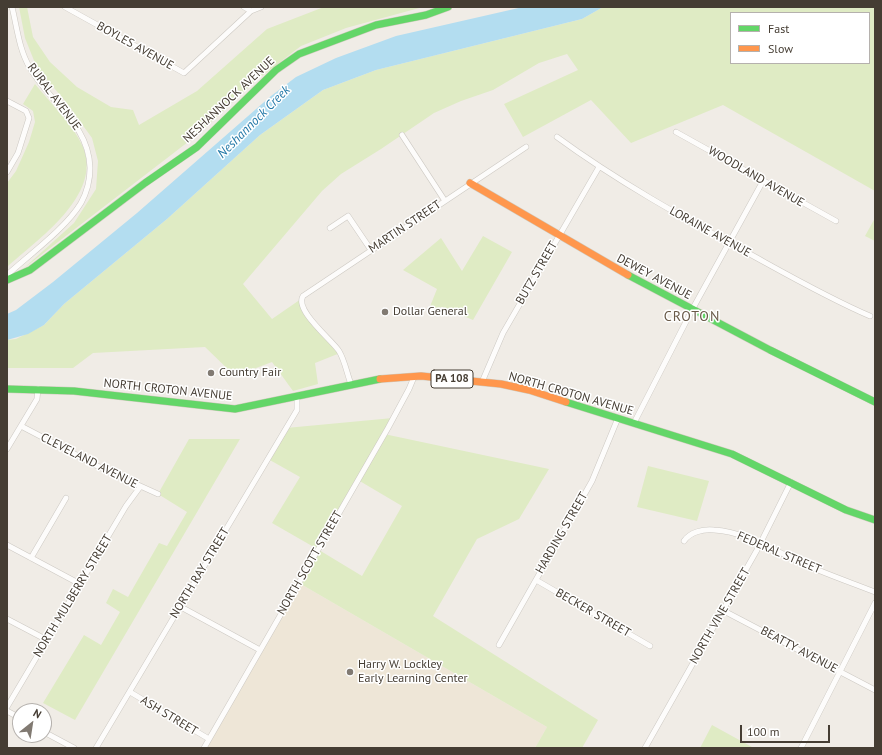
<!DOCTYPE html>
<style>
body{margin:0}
#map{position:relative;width:882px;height:755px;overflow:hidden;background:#f0ece6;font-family:"PT Sans",sans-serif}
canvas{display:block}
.frame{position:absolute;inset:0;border:8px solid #453d33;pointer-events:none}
.legend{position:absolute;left:730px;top:12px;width:140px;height:52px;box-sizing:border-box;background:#fff;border:1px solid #b5b1ad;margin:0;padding:5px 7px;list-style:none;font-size:12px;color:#453d33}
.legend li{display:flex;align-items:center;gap:8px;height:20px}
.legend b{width:20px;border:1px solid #b5b1ad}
.north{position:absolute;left:12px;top:703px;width:40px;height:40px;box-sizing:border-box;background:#fff;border:1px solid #b5b1ad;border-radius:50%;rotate:30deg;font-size:11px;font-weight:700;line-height:16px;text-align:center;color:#453d33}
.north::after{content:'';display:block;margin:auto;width:14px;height:18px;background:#817a72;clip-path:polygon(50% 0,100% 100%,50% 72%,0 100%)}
.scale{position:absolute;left:740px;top:725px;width:90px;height:18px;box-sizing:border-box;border:2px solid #453d33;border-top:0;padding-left:5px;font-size:12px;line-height:14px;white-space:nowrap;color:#453d33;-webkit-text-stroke:3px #fff;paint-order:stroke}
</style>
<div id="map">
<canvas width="882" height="755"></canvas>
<div class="frame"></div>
<ul class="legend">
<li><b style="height:5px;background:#63d668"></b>Fast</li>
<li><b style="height:5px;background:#ff974d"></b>Slow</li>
</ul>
<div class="north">N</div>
<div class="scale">100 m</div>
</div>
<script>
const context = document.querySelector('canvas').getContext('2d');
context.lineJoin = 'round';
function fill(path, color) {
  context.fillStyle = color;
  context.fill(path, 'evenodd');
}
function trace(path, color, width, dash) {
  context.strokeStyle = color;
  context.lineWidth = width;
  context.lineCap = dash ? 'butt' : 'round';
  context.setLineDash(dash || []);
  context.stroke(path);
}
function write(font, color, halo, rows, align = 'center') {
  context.font = font + ' "PT Sans",sans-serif';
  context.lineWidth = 3;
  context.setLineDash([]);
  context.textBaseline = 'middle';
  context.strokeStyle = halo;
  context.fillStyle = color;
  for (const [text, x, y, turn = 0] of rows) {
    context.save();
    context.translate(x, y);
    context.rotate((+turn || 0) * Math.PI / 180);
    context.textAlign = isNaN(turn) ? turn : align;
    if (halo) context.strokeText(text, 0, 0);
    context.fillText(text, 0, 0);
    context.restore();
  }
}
fill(new Path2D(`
 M299,583L547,727L535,748H204Z`), '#eee6d7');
fill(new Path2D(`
 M19,7H27L33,37L50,62L77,87L111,107L133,110L139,125L197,91L267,29L324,7H423L346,28L301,46L254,82L197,135L23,269L74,223L96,189L98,161L92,138L66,102L37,68L25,38Z
 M603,7H875V191L723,105L631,143L591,100L523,137L504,104L578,70L567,54L539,63L493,90L461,101L434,113L381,149L341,174L322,191L243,284L272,319L301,299L302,305L340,353L315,363L318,384L293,391L272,362L235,376L205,347L93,353L73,368H7V340L16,339L44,325L64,304L167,219L260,135L323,90L376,70L582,19ZM731,13H869V63H731Z
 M35,84C51,104 73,124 83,147C103,195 37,240 7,267V183L16,171L29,142L35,122L33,111L23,104Z
 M875,218V241L865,236Z
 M483,236L512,252L473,320L442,307L429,309L437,289L403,270L441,238L462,271Z
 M393,418L384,434L549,469L519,519L477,539L433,616L598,720L582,748H535L547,727L299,583L319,550L272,523L300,477L268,459L286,428ZM358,480L402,506L362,576L319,550Z
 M189,439H240L75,720L43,703L84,635L101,645L120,612L106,603L113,589L128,597L159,543L167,546L187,512L158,494Z
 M648,466L709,481L697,521L637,507Z
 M712,725L752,747L751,748H700Z`), '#dfebc4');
fill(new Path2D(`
 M523,7H603L582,19L376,70L323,90L260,135L167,219L64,304L44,325L28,334L7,340V314L16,310L53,282L137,213L271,96L296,77L336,58L396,36Z`), '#b3ddf0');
const street = new Path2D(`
 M65,7L184,73L251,11L261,7
 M244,7L251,11
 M7,101L26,111L29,118L18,153L7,172
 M676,132L836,221
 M402,135L445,201
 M557,137C617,181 682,217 748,253C788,275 828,298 870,316
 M330,228L348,216L371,250
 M7,275C29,255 66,228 81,203C87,192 90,180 90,168C89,124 50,103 30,68C19,50 17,27 12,7
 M482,382L503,333L599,167
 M351,384C347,374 345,361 339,351C332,340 294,310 303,296L526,147
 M634,423L692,310L763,181
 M21,426L107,471L158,494
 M7,449L37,399L38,389
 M684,541C690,532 703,529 714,530C744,531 779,553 806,565C829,575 852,583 875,592
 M7,545L80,584
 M31,558L66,498
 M536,580L650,646
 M181,607L260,650
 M724,611L875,690
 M7,619L47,640
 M499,645L592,481L618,418
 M130,692L209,739
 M7,707L126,506L140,487
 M7,711L20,718
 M44,732L74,748
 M96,748L297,410V396
 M204,748L388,428L409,389L414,377
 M645,748L757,550L791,482
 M801,748L875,603`);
const fast = new Path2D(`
 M628,275L770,350L875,402
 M7,280L30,270L145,183L197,147L276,70L299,54L376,25L426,15L448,7
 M7,389L74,391L235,409L380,379
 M566,402L732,454L846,510L875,520`);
const slow = new Path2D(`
 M470,183L628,275
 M380,379L421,376L501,384L529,390L566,402`);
trace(street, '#ccc8c2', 6);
trace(fast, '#cfc9bc', 8);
trace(slow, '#cfc9bc', 8);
trace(street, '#fdfcfb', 5);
trace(fast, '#63d668', 7);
trace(slow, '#ff974d', 7);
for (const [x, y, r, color] of [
 [385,312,4,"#817a72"],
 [211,373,4,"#817a72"],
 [350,672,4,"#817a72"]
]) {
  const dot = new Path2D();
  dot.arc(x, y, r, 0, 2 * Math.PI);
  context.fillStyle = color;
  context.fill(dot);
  trace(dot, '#fff', 1.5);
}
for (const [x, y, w] of [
 [452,379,42]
]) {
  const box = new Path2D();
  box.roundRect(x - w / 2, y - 9, w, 18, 3);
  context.fillStyle = '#fff';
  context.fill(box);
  trace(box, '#453d33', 1);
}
write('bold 11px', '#453d33', null, [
 ["PA 108",452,379]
]);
write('12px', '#453d33', '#fff', [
 ["BOYLES AVENUE",135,46,29],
 ["RURAL AVENUE",54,97,53],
 ["NESHANNOCK AVENUE",229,100,-43],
 ["WOODLAND AVENUE",756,177,30],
 ["MARTIN STREET",405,227,-34],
 ["LORAINE AVENUE",710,232,29],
 ["BUTZ STREET",537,273,-60],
 ["DEWEY AVENUE",654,277,28],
 ["NORTH CROTON AVENUE",168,390,6],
 ["NORTH CROTON AVENUE",571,394,16],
 ["CLEVELAND AVENUE",89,461,27],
 ["HARDING STREET",562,533,-60],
 ["FEDERAL STREET",779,553,23],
 ["NORTH SCOTT STREET",310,563,-60],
 ["NORTH RAY STREET",200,573,-59],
 ["NORTH MULBERRY STREET",73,596,-59],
 ["BECKER STREET",593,613,30],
 ["NORTH VINE STREET",720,616,-60],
 ["BEATTY AVENUE",799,650,28],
 ["ASH STREET",169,716,31]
]);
write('12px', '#453d33', '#fff', [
 ["Dollar General",393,312],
 ["Country Fair",219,373],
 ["Harry W. Lockley",358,665],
 ["Early Learning Center",358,679]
], 'left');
write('italic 13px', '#2278a7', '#fff', [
 ["Neshannock Creek",254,122,-45]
]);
context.letterSpacing = '1px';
write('14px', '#695a49', '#fff', [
 ["CROTON",692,317]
]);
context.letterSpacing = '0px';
</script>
